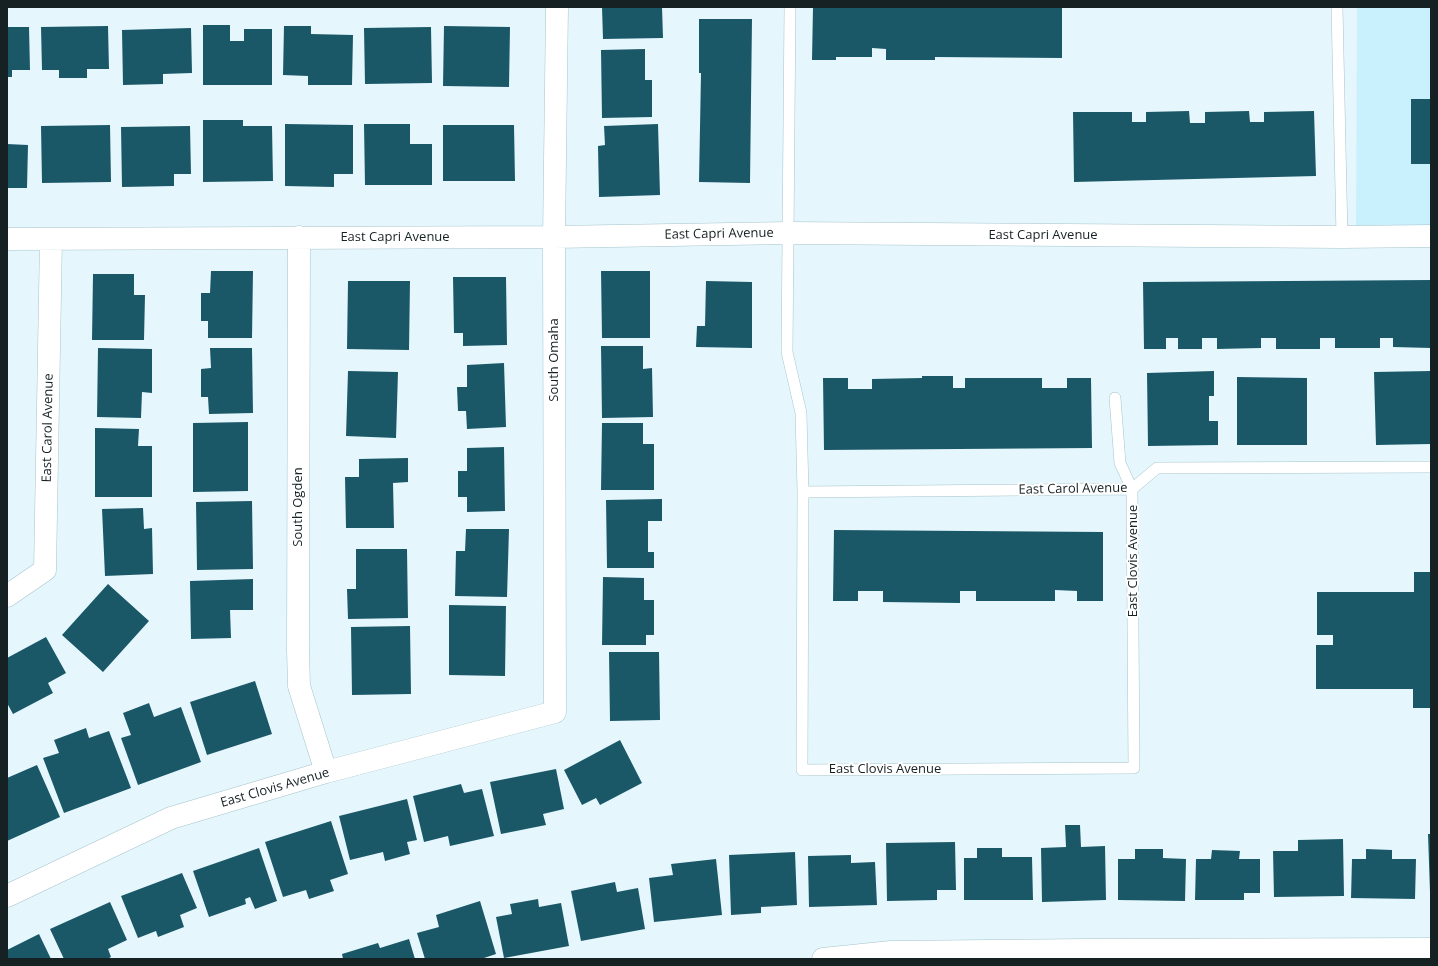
<!DOCTYPE html>
<style>
body{margin:0}
#map{position:relative;width:1438px;height:966px;overflow:hidden;background:#e5f7fd;font-family:"Open Sans",sans-serif}
canvas{display:block}
.frame{position:absolute;inset:0;border:8px solid #162124;pointer-events:none}
</style>
<div id="map">
<canvas width="1438" height="966"></canvas>
<div class="frame"></div>
</div>
<script>
const context = document.querySelector('canvas').getContext('2d');
context.lineJoin = 'round';
function fill(path, color) {
  context.fillStyle = color;
  context.fill(path, 'evenodd');
}
function trace(path, color, width, dash) {
  context.strokeStyle = color;
  context.lineWidth = width;
  context.lineCap = dash ? 'butt' : 'round';
  context.setLineDash(dash || []);
  context.stroke(path);
}
function write(font, color, halo, rows, align = 'center') {
  context.font = font + ' "Open Sans",sans-serif';
  context.lineWidth = 4;
  context.setLineDash([]);
  context.textBaseline = 'middle';
  context.strokeStyle = halo;
  context.fillStyle = color;
  for (const [text, x, y, turn = 0] of rows) {
    context.save();
    context.translate(x, y);
    context.rotate((+turn || 0) * Math.PI / 180);
    context.textAlign = isNaN(turn) ? turn : align;
    if (halo) context.strokeText(text, 0, 0);
    context.fillText(text, 0, 0);
    context.restore();
  }
}
fill(new Path2D(`
 M1357,7H1431V236L1356,237Z`), '#c9f0fd');
fill(new Path2D(`
 M602,7H662L663,38L603,39Z
 M813,7H1062V58L935,57V60H886V49L872,48V57H836V60H812Z
 M699,19H752L750,183L699,182L701,73H699Z
 M203,25H230V41H244V29H272V85H203Z
 M108,26L109,69H87V78H59V70H42L41,27Z
 M284,26H311V34L353,35L352,85H308V76L283,75Z
 M444,26L510,27L509,87L443,86Z
 M7,27H29L30,70H12V77H7Z
 M431,27L432,83L365,84L364,28Z
 M191,28L192,73L163,74V84L123,85L122,30Z
 M645,49V80H652V117L602,118L601,50Z
 M1411,99H1431V164H1411Z
 M1189,111L1190,123H1205V112L1249,111L1250,122H1264V112L1314,111L1316,176L1074,182L1073,112H1132V122H1146V112Z
 M203,120H243V126H272L273,181L203,182Z
 M285,124L353,125V174H334V187L285,186Z
 M364,124H410V144H432V185H365Z
 M658,124L660,195L599,197L598,146L605,145L604,126Z
 M110,125L111,182L42,183L41,126Z
 M443,125H514L515,181H443Z
 M190,126L191,174H174V186L122,187L121,127Z
 M7,144L28,145L27,188H7Z
 M211,271H253L252,338H208V321H201V293H210Z
 M601,271H650V338H602Z
 M93,274H134V295H145L144,340H92Z
 M453,277H506L507,345L463,346V333H454Z
 M1431,280V348L1393,347V338H1380V348H1335V338H1320V349H1276V338H1261V348L1217,349V338H1202V349H1178V338H1166V349H1144L1143,282Z
 M348,281H410L409,350L347,349Z
 M706,281L752,282V348L696,347L697,326H705Z
 M601,346H643V369L652,368L653,417L602,418Z
 M98,348L152,349V393L142,392L141,418L97,417Z
 M210,348H252L253,413L209,414L208,397H201V369L211,368Z
 M504,363L506,427L467,429L466,411H458L457,387H467V365Z
 M348,371L398,372L396,438L346,436Z
 M1214,371V396H1209V421H1218V445L1148,446L1147,373Z
 M1431,371V444L1376,445L1374,372Z
 M922,376H953V388H965V378H1042V388H1067V378H1091L1092,448L824,450L823,378H848V389H872V379L922,378Z
 M1237,377L1307,378V445H1237Z
 M248,422V491L193,492V423Z
 M602,423H643V444H654V490H601Z
 M95,428L139,429L138,446H152V497H95Z
 M504,447L505,511L467,512V497H458V471H467V448Z
 M408,458V482L393,483L394,528H346L345,477H359V459Z
 M662,499V521H648V552H654V568H607L606,500Z
 M252,501L253,569L197,570L196,502Z
 M143,508L144,529L152,528L153,574L105,576L102,509Z
 M466,529H509L507,597L455,596L456,551H465Z
 M834,530L1103,532V601H1077V591L1055,590V601H976V591H960V603L883,602V591H858V601H833Z
 M356,549H407L408,618L348,619L347,589H356Z
 M1414,572H1431V708H1413V689H1316V645H1333V635H1317V592H1414Z
 M603,577L644,578V600H654V635H646V645H602Z
 M253,579V610H230L231,638L191,639L190,581Z
 M108,584L149,621L103,672L62,635Z
 M449,605L506,606L505,676L449,675Z
 M410,626L411,694L352,695L351,627Z
 M46,637L66,673L48,683L53,693L13,714L7,703V658Z
 M609,652H659L660,720L610,721Z
 M255,681L272,734L207,755L190,702Z
 M149,703L154,717L181,707L201,762L138,785L121,738L131,735L123,713Z
 M86,728L89,738L109,731L131,788L64,813L43,758L59,753L54,740Z
 M620,740L642,783L600,805L596,798L582,805L564,770Z
 M37,765L60,817L7,841V778Z
 M556,769L564,809L543,814L546,825L501,834L490,782Z
 M461,784L464,793L482,789L494,836L450,846L448,836L424,842L413,796Z
 M407,799L417,840L407,842L410,854L385,861L383,852L350,860L339,816Z
 M331,821L348,874L330,880L334,891L309,899L306,890L283,897L265,842Z
 M1065,825H1080L1081,847L1105,846L1106,900L1042,902L1041,848L1066,847Z
 M1428,834H1431V892H1430Z
 M1343,839L1344,896L1274,897L1273,851H1298V840Z
 M955,842L956,890H937V900L887,901L886,843Z
 M259,848L277,901L255,909L250,897L245,899L246,904L209,917L193,871Z
 M977,848H1002V857H1032L1033,900H964V858H977Z
 M1135,849H1163V858L1186,859L1185,901L1118,900V859H1135Z
 M1366,849L1392,850V859H1416L1415,899L1351,898L1352,859H1366Z
 M1212,850L1240,851L1239,859H1260V893H1244V900H1195L1196,859H1211Z
 M795,852L797,905L761,907V913L731,915L729,855Z
 M851,855V863L875,862L877,905L809,907L808,856Z
 M716,859L722,915L654,922L649,878L673,875L671,864Z
 M182,873L197,908L180,915L184,927L158,937L156,931L138,938L121,896Z
 M615,882L617,892L638,888L645,929L581,941L571,891Z
 M538,899L539,907L561,903L569,946L504,958L496,917L512,914L510,904Z
 M480,901L496,954L481,959H425L417,933L439,927L436,915Z
 M110,902L127,940L108,949L111,957L107,959H64L50,929Z
 M39,934L51,959H7V950Z
 M409,939L415,959H343L342,954L378,943L380,948Z`), '#1a5868');
const service = new Path2D(`
 M790,7L787,352L801,413L803,492L802,770L1134,768L1132,489L1120,463L1115,398
 M1337,7L1342,237
 M803,492L1132,489L1157,468L1431,467`);
const minor = new Path2D(`
 M299,237L298,650L299,686L326,772
 M7,239L554,237L788,233L1342,237L1431,236
 M7,596L45,570L51,239
 M7,896L171,818L326,772L555,712L554,237L557,7
 M823,959L891,952L1085,950L1431,949`);
trace(service, '#a6c3cc', 12);
trace(minor, '#a6c3cc', 23);
trace(service, '#fff', 11);
trace(minor, '#fff', 22);
write('13px', '#162124', '#fff', [
 ["East Capri Avenue",719,234,-1],
 ["East Capri Avenue",1043,235],
 ["East Capri Avenue",395,237],
 ["South Omaha",554,360,-90],
 ["East Carol Avenue",48,428,-89],
 ["East Carol Avenue",1073,489,-1],
 ["South Ogden",298,507,-90],
 ["East Clovis Avenue",1133,561,-90],
 ["East Clovis Avenue",885,769],
 ["East Clovis Avenue",275,788,-16]
]);
</script>
